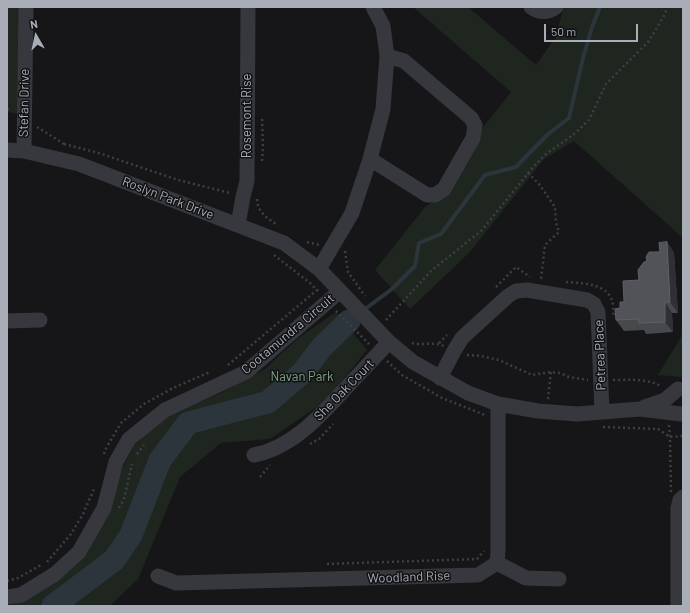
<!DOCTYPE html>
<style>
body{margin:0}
#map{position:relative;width:690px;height:613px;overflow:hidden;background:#161618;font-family:Barlow,sans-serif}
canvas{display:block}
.frame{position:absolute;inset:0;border:8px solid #a8adb8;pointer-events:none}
.north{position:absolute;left:16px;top:16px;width:40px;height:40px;-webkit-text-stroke:3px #111113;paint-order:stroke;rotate:351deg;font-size:11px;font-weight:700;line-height:16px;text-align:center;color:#a8adb8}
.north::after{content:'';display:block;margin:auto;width:14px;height:18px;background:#a8adb8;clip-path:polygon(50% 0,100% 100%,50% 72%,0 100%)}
.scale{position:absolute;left:544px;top:24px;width:94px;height:18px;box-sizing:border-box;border:2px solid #a8adb8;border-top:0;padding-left:5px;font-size:12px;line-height:14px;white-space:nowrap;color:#a8adb8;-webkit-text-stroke:3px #111113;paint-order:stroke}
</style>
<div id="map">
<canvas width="690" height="613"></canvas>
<div class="frame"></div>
<div class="north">N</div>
<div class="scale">50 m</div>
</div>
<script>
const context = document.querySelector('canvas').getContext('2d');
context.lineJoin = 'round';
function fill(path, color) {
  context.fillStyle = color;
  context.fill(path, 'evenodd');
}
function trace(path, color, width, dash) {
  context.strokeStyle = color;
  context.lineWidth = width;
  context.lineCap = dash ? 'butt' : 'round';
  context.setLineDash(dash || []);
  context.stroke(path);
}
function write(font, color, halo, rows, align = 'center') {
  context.font = font + ' Barlow,sans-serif';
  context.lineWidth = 3;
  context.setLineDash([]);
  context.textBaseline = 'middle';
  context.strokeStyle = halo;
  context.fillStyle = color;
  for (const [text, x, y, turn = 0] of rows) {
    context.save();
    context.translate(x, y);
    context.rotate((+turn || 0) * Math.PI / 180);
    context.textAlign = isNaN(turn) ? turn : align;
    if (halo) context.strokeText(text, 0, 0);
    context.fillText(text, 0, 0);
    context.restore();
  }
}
fill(new Path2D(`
 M7,7H21L22,114L7,112Z
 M413,7H468L536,65L555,38L564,7H683V238L574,141L544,159L470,252L410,309L375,270L425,207L448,191L483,127L511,92Z
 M336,312L367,350L327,400L270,439L221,443L180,477L138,579L110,606H10L70,568L134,446L159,420L223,392L265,369L296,340Z
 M683,313V373L681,377L658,375L681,337Z`), '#1e261f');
trace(new Path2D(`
 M349,321L392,289L415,266L419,243L441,234L485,175L516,167L547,135L569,118L583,58L592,27L600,7`), '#2c353c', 4);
trace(new Path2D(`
 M53,606L114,560L131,535L160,460L188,423L268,402L302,373L322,347L349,321`), '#2c353c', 23);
trace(new Path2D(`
 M7,109L12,110
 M37,127L64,144V145
 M64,144L99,153L178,180L230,193
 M262,161L263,148L262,116
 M528,173L539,184L555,207L556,223L559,232L545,245L541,279
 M257,199C257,212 268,219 278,225
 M307,242L320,245
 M345,251L348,272L365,296
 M274,255L310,283L319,292
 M566,282C592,284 617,284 613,318
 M496,287L516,267L530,277
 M336,311L369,344
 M386,320L431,271L482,230L533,167L546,154L573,135L589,120L606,84L649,41L665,14L667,7
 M412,343C422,346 434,341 444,346
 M439,343L447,335
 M467,355L481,356L499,360L532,375L551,372L560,373L569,377L588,380
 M387,361L402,375L442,398L485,415
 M228,365L317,290
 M613,380C630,380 645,378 661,386
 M548,399L551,372
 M669,425L670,437L671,492
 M603,427L658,429L670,437L683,436
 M310,444L319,439L333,424
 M104,454L105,450L121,423L144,404L173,388L210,372
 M137,454L144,445
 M260,477L270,465
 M119,508L124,499L132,464
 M47,562L71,534L83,514L94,489
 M327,564L477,559L484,551
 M7,581L18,578L41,565`), '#3d3f44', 2.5, [2, 3]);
trace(new Path2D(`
 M531,7C539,13 548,13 556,7
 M7,150L24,151L79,164L284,243L319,269L389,342L413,362L468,393L498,404L538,411L577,414L640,409L681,414
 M24,151L26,7
 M370,159L427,195H435L444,189L473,138L475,125L471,118L404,61L387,56
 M238,225L243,197L247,181L248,7
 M319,269L352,213L370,159L383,109L387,56L383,26L373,7
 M7,321L40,320
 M440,378L454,351L462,338L508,296L516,291L527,290L587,300L594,304L598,312L602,412
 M644,407L665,400L678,389
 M254,455C292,448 320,416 345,389C359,374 374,358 389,342
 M497,563L526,578L559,579
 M158,576L176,583L478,575L497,563L498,551V404
 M7,597L21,595L55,574L79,552L104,508L116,462L129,439L165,410L246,372L340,291
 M678,606V508L680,500L683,497`), '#37383d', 15);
fill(new Path2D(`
 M667,242L674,253L678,313H672L673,332L646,334L644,330L624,331L616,320L620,308L639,280L647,261L660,252Z`), '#47494d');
fill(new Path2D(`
 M667,242L674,253L678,313L670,302Z
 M665,302L672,313L673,332L665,322Z`), '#2f3033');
const building = new Path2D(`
 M667,242L670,302H665V322L639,323L638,319L616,320L615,309L620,308V302H624L623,281L639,280L638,270L644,262L647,261L646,257L649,252H660L659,243Z`);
fill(building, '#525359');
trace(building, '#5f6168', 1);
write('13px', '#a8adb8', '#111113', [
 ["Stefan Drive",24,103,-89],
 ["Rosemont Rise",247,116,-90],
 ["Roslyn Park Drive",168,198,21],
 ["Cootamundra Circuit",288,334,-40],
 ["Petrea Place",600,355,-92],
 ["She Oak Court",344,390,-46],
 ["Woodland Rise",409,577,-2]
]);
write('13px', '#7fa381', '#111113', [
 ["Navan Park",302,377]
]);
</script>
